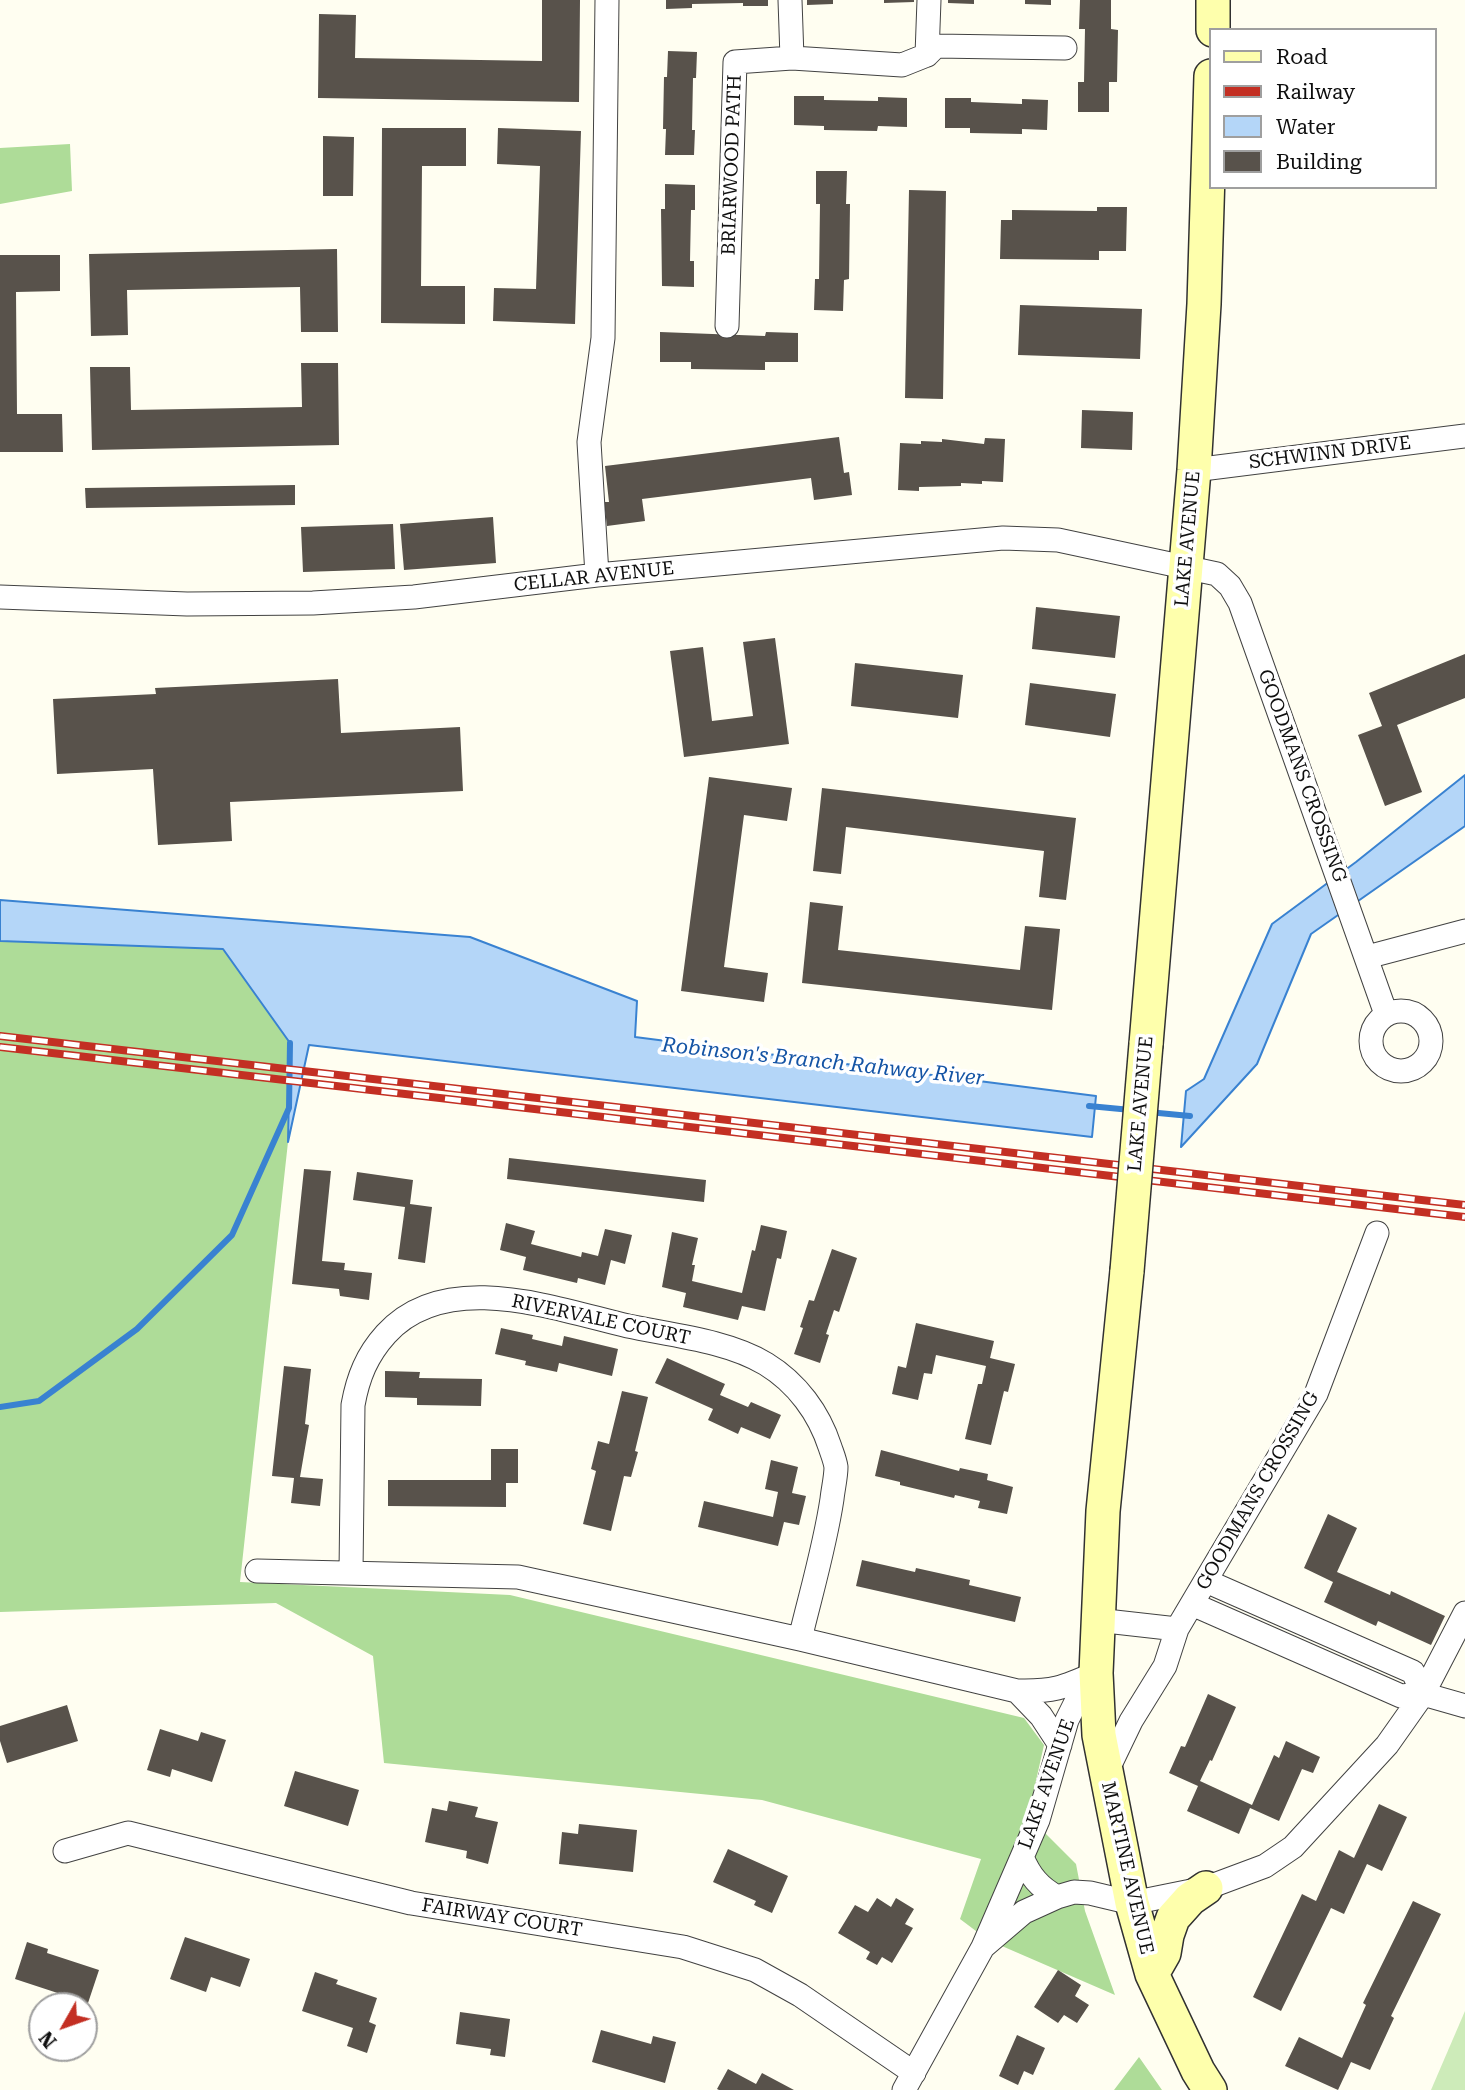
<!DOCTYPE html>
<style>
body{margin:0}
#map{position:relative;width:1465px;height:2090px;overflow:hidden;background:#fffef1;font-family:"Roboto Serif",serif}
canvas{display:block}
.legend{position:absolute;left:1209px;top:28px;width:228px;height:161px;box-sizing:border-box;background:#fff;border:2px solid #9f9f9f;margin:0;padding:9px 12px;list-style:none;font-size:21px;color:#0f0f0f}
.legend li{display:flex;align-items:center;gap:14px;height:35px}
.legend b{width:35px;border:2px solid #9f9f9f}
.north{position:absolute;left:28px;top:1992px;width:70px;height:70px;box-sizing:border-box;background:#fff;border:2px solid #9f9f9f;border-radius:50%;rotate:230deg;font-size:19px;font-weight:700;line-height:28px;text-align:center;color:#0f0f0f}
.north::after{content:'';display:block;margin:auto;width:24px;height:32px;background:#c32f23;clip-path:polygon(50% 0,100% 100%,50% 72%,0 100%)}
</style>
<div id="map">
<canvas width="1465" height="2090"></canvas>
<ul class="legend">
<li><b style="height:9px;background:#feffac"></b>Road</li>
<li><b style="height:9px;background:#c32f23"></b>Railway</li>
<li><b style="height:19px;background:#b4d6f8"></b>Water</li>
<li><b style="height:19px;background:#58524b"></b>Building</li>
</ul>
<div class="north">N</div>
</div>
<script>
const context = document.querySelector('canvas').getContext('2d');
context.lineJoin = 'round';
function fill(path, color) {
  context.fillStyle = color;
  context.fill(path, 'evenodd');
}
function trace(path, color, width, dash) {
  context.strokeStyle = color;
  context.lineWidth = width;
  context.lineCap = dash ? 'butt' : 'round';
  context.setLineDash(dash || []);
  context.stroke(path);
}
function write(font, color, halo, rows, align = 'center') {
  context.font = font + ' "Roboto Serif",serif';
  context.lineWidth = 7;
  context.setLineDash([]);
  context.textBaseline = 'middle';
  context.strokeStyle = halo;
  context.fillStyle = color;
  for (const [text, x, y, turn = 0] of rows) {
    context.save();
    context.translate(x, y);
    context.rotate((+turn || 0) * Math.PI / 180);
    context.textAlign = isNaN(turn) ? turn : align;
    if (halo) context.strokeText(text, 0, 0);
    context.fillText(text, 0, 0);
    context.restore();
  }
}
fill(new Path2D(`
 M1465,2011V2090H1431Z`), '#cdebb9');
fill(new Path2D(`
 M70,144L72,191L0,204V148Z
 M0,941L223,949L290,1043L288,1142L240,1582L510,1595L1024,1718L1044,1745L1028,1816L1076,1864L1085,1911L1115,1995L988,1940L960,1919L981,1859L762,1800L384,1763L373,1656L276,1603L0,1612Z
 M1139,2057L1162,2090H1114Z`), '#aedc98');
const water = new Path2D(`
 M1465,775V826L1311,934L1257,1064L1181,1147L1186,1091L1204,1079L1272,924L1356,862Z
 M0,900L470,937L637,1001L635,1037L1096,1096L1092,1137L309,1045L288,1142L290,1043L223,949L0,941Z`);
fill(water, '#b4d6f8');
trace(water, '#3982d1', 2);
trace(new Path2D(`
 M1089,1106L1131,1110
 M1148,1112L1190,1116
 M0,1407L39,1401L137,1329L232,1235L289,1108L290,1043`), '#3982d1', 6);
fill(new Path2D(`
 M542,0H580L579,102L318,98L319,14L356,15L355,58L542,61Z
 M666,0H768V6H743V3L692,4V8L666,9Z
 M807,0H833V4L807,5Z
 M884,0H914V2L884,3Z
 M948,0H974V4L948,3Z
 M1025,0H1051V5L1025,4Z
 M1080,0H1111V29L1118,30L1117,82H1109V112H1078V82H1084L1085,29H1079Z
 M668,51L697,52L696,78H693L692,130H695L694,155H665L666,129H663L664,77H667Z
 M794,96H824V100L878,101V97L907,98V127L878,126L877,131L824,130V126L794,125Z
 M945,98H971V102L1022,104V99L1048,100L1047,130L1022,129V134L970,133V128H945Z
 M382,128H466V166H422L421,286H465V324L381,323Z
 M498,128L581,131L575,324L493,321L494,288L536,289L540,166L497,164Z
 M323,136L354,137L353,196H323Z
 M816,171H847L846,204H850L849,279L844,280L843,311L814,310L815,279H819L820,204H816Z
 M665,184L695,185V210H691L690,261H694V287L662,286L661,209H665Z
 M909,190L946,191L943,399L905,398Z
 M1097,207H1127L1126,251H1099V260L1000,259L1001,220H1012V210L1097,211Z
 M337,249L338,332H301L300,287L127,290L128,335L91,336L89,254Z
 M0,255H60V291L16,292L17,414H62L63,452H0Z
 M1020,305L1142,309L1140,359L1018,355Z
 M660,332L765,336L766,332L798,333V362H765V370L691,369V362H660Z
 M301,363H338L339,445L92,450L90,367H130L131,410L302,407Z
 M1082,410L1133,412L1132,450L1081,448Z
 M839,437L844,473L849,472L852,495L814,500L811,478L642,499L645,521L607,526L604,502H609L605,466Z
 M985,438L1005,439L1003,482L982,481V484L961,483V486L919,487V491L898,490L900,443L921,444V441L942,442V439L984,444Z
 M295,485V505L86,508L85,488Z
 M493,517L496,563L404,570L400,524Z
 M393,524L395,569L303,572L301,527Z
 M1036,607L1120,616L1115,658L1032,649Z
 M775,638L789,744L684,757L670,651L703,647L712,721L753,716L743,642Z
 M1465,654V698L1397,725L1422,792L1385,806L1358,735L1382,726L1369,693Z
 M855,663L963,675L958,718L851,706Z
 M338,679L341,733L460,727L463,791L230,802L232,841L158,845L153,769L57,774L53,699L156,694L155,688Z
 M1030,683L1116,694L1110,737L1025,725Z
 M709,777L792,788L787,821L744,815L724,967L768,973L764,1002L681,991Z
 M822,788L1076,818L1066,900L1039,897L1044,851L846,827L841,874L813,871Z
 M810,902L843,906L838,950L1020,970L1025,926L1060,929L1052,1010L802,983Z
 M509,1158L706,1180L704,1202L507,1179Z
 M304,1169L331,1171L322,1261L345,1263L344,1270L372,1273L369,1300L340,1296L339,1289L292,1284Z
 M357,1172L413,1180L410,1204L432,1207L425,1263L398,1259L405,1207L353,1200Z
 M506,1223L535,1231L531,1244L581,1257L582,1252L598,1256L605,1229L632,1235L625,1264L611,1260L605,1285L578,1278L577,1283L523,1270L526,1257L500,1250Z
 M761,1225L787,1231L781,1259L777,1258L765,1311L742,1306L738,1320L683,1307L686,1293L662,1287L672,1232L698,1238L692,1265H695L692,1281L742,1293L752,1250L755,1251Z
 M832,1249L857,1258L839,1312L834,1310L826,1334L829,1335L820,1363L794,1354L803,1328L800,1327L809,1300L814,1301Z
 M916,1323L994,1341L990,1358L1015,1364L1008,1392L1004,1391L991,1445L965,1439L978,1384H982L986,1366L936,1355L932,1374L924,1373L918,1400L892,1394L898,1366L906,1368Z
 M501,1328L533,1335L532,1339L562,1346L564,1336L618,1349L612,1376L559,1363L557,1372L525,1365L526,1361L495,1354Z
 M667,1358L725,1384L720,1395L748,1407L751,1402L781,1415L770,1439L741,1427L738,1434L708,1420L713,1409L655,1383Z
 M284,1366L311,1369L305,1424L309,1425L300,1477L323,1479L320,1506L291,1503L294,1478L272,1476Z
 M385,1371L420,1372L419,1378L482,1379L481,1406L417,1405V1398L385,1397Z
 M622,1391L648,1397L635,1451L638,1452L631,1477L624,1476L611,1531L583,1524L596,1471L591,1469L598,1441L609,1444Z
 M491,1449H518V1483H506V1507L388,1506V1480H491Z
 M881,1450L959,1471L960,1468L988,1474L987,1480L1013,1487L1007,1514L978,1508L980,1501L955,1495L954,1498L900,1485V1482L875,1476Z
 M771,1460L798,1467L792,1493L806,1496L799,1525L784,1522L778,1546L698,1527L704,1501L773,1517L778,1492L765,1489Z
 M1328,1514L1357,1528L1337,1572L1390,1595L1391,1591L1445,1616L1431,1645L1378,1621L1376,1626L1324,1602L1333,1582L1304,1568Z
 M862,1560L915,1572L916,1568L970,1580L969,1585L1021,1597L1015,1622L856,1586Z
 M1208,1694L1236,1707L1212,1761L1210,1760L1200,1781L1252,1805L1274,1755L1279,1758L1286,1741L1320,1757L1313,1773L1302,1769L1279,1821L1250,1808L1239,1834L1187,1811L1198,1786L1169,1773L1181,1746L1185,1747Z
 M67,1705L78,1741L7,1763L0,1741V1726Z
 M160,1729L198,1741L201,1732L226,1740L212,1782L172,1769L170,1777L147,1770Z
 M295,1771L359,1790L348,1826L284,1806Z
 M449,1801L478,1807L475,1817L498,1822L488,1864L466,1858L467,1851L425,1842L432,1808L447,1811Z
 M1379,1804L1407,1817L1382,1871L1367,1864L1344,1914L1331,1908L1281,2011L1253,1997L1302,1894L1316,1901L1339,1850L1354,1858Z
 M579,1824L637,1830L633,1872L559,1864L562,1832L578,1834Z
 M728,1849L788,1876L772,1913L754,1905L756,1901L713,1882Z
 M877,1898L891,1907L896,1898L914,1909L905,1924L913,1928L892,1963L882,1957L877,1965L866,1959L870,1952L838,1933L855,1905L868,1912Z
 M1413,1901L1441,1914L1391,2016L1394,2018L1370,2070L1351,2062L1338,2090L1285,2066L1299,2037L1342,2058L1366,2005L1363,2003Z
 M185,1937L250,1959L240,1987L211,1977L206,1992L170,1979Z
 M27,1942L48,1949L47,1953L99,1970L88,2003L15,1979Z
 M1058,1970L1081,1985L1075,1996L1089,2005L1077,2023L1064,2015L1058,2023L1034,2007Z
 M315,1972L338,1980L336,1984L377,1998L369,2022L376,2025L367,2053L347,2046L353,2028L302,2011Z
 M460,2012L510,2019L505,2057L490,2055L491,2049L456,2044Z
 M601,2030L651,2044L653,2036L676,2042L665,2083L592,2062Z
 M1017,2035L1045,2048L1033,2075L1024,2071L1018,2085L999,2076Z
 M728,2069L756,2084L762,2073L794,2090H719L717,2089Z`), '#58524b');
const street = new Path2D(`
 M790,0L792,58
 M927,55L929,0
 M727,326L735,62L792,58L902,65L927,55L936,46L1065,48
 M1194,470L1465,436
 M597,575L589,442L603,338L607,0
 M0,597L187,604L313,603L414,597L597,575L1003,538L1058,540L1217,574L1230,586L1240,603L1386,1014
 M1367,957L1465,931
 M1371 1041a30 30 0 1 1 60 0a30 30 0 1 1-60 0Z
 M257,1571L518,1577L800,1639L1017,1691C1052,1692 1063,1688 1096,1673
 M351,1572L353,1405C358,1377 367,1355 386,1334C446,1268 555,1309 628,1326C671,1335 729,1341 766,1364C797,1383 819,1413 830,1447C832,1453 835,1460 836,1467C836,1477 833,1489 832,1499C825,1546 811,1593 800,1639
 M1206,1581L1413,1672L1423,1694
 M1192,1604L1401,1696L1423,1694L1465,1706
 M1097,1620L1177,1629
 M1017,1691L1041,1716L1060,1745
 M1106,1773L1131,1721L1165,1666L1177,1629L1316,1394L1377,1233
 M65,1851L128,1833L411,1903L683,1947L755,1970L800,1995L914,2073
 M1022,1857C1030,1876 1039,1887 1057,1897
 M983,1947L1024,1912L1057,1897L1074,1892L1090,1893L1132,1903L1206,1888L1265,1866L1293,1847L1387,1745L1423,1694L1465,1613
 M904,2090L983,1947L1038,1820L1067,1720L1078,1698L1095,1675`);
const secondary = new Path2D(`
 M1213,30V0
 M1146,1044L1194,470L1204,304L1211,76
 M1127,1271L1103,1511L1096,1673L1099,1735L1132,1903L1152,1974L1198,2071L1210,2090
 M1152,1974L1164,1953L1167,1935L1173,1918L1190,1899L1206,1888`);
trace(street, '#424242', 25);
trace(secondary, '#313131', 36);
trace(street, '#fff', 23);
trace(secondary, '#feffac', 33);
const rail = new Path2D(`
 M0,1036L1465,1205
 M0,1047L1465,1217`);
trace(rail, '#c32f23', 8);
trace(rail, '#fff', 5, [16]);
const secondaryBridge = new Path2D(`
 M1127,1271L1146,1044`);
trace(secondaryBridge, '#313131', 36, []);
trace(secondaryBridge, '#feffac', 33);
write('19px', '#0f0f0f', '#fff', [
 ["BRIARWOOD PATH",732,165,-88],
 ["SCHWINN DRIVE",1330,453,-7],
 ["LAKE AVENUE",1188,539,-85],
 ["CELLAR AVENUE",594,577,-6],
 ["GOODMANS CROSSING",1302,776,70],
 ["LAKE AVENUE",1141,1104,-85],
 ["RIVERVALE COURT",601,1320,12],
 ["GOODMANS CROSSING",1258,1491,-60],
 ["LAKE AVENUE",1047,1784,-71],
 ["MARTINE AVENUE",1127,1868,77],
 ["FAIRWAY COURT",502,1918,9]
]);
write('italic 21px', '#1454a5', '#fff', [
 ["Robinson's Branch Rahway River",823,1062,6]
]);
</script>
